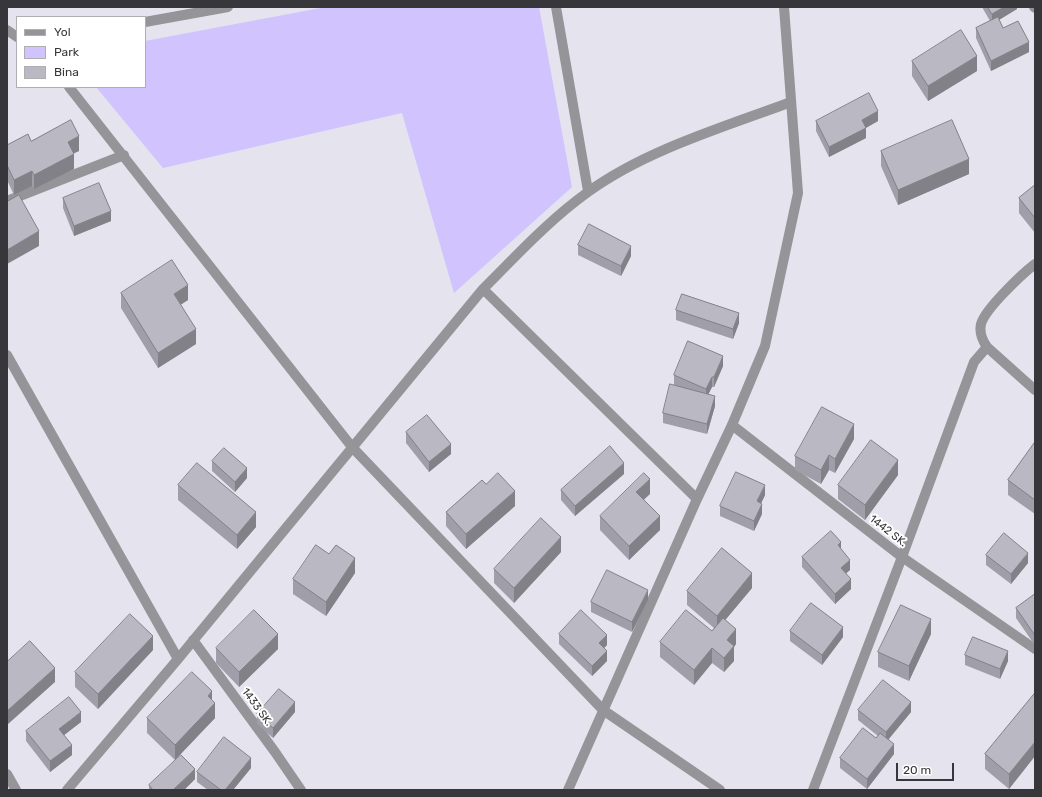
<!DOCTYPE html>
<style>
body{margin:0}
#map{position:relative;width:1042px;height:797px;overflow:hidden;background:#e5e3ee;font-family:Rubik,sans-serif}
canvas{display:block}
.frame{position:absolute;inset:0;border:8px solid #37373b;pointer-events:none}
.legend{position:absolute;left:16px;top:16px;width:130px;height:72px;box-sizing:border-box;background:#fff;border:1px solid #afafb1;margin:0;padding:5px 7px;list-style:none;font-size:12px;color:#37373b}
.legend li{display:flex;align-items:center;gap:8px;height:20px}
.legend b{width:20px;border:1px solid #afafb1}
.scale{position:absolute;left:896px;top:763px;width:58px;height:18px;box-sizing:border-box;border:2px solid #37373b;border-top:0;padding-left:5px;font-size:12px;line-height:14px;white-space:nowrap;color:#37373b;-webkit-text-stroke:3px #fff;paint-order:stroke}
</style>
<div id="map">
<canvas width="1042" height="797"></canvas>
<div class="frame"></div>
<ul class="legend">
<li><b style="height:5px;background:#959499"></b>Yol</li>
<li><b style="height:11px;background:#d0c3fe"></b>Park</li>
<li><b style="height:11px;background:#bab8c3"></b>Bina</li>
</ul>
<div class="scale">20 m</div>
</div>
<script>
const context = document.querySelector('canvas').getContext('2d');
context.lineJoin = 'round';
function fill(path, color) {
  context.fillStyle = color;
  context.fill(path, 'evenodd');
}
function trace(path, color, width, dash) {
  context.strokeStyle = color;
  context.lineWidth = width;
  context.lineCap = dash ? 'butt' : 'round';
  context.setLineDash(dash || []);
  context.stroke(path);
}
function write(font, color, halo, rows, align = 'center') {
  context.font = font + ' Rubik,sans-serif';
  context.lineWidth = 4;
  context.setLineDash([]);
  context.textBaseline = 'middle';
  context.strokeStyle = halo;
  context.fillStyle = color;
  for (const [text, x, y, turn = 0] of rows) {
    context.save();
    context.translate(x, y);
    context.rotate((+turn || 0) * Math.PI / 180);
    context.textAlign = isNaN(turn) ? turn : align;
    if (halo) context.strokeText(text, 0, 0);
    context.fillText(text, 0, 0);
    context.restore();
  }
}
fill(new Path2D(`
 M326,7H539L572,187L454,293L402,113L163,168L96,87H145V41Z`), '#d0c3fe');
trace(new Path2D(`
 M556,7L588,191
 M1034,7L1035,8
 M145,22L228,7
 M7,30L17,37
 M69,87L352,447L603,710L720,790
 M7,201L124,155
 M1035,264C1022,274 985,309 981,324C979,333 982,340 987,347L1035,390
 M483,289L697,499
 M7,355L178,659
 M732,425L902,557L1035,649
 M193,640L275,752L301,790
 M7,774L16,790
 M67,790L178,659L483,289C517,255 549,220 588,192C646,150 724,127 791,102
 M568,790L697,499L732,425L765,346L798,193L784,7
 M813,790L902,557L974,362L987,347`), '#959499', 10);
fill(new Path2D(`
 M982,7H1017V9L999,20L1003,28L1029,52L991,71L976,38V28L990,21Z
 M912,61L977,71L928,101L912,76Z
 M816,121H878L866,128V138L829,157L816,131Z
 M31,141L79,151L74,153V169L34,189L32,186L14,195L7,180V145Z
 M881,151L969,174L898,205L881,166Z
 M1035,185V233L1019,213V198Z
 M63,198L111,221L74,236L63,208Z
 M578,245L631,256L621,276L578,255Z
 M121,293L188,300L180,305L196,344L158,368L121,308Z
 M676,310L739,323L733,339L676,320Z
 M723,366L714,387H712L708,394L715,406L707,434L663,423V413L676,386L674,385V375Z
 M406,432L451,454L429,472L406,443Z
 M854,439L835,473L829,470L821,484L795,470V456Z
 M1035,442V514L1008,495V480Z
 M212,461L247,478L235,492L212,471Z
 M624,474L575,516L561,500V490Z
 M898,475L865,520L838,499V485Z
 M486,484L515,506L466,549L446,526V512Z
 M178,485L256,527L237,549L178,500Z
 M650,494L644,499L660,530L629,560L600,530V516Z
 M765,495L761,503L762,514L754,531L720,516V506Z
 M841,549L850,570L846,573L851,589L835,604L802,567V557Z
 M561,552L514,603L494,583V569Z
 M986,555L1028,563L1011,584L986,565Z
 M355,573L326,616L293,594V579Z
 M752,588L725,620L736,644L734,647V661L724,672L712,663L694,685L660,657V642L712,631L714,628L687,605V591Z
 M1035,594V644H1034L1016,618V608Z
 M648,600L632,632L591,612V602Z
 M790,631L843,637L822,665L790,641Z
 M559,634L607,645L604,648L607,661L592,676L559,644Z
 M931,634L909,681L878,667V652Z
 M216,648L278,649L239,687L216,663Z
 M153,650L98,709L75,687V672Z
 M965,655L1008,661L1000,679L965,665Z
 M1035,693V756L1009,789L985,769V754Z
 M212,700L215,718L175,760L147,733V718Z
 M858,710L911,712L889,739L894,754L867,789L840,768V758L876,738L878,736L858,720Z
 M295,712L273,738L257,724V714Z
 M81,722L64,735L72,755L50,772L26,741V731Z
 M251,768L233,790H208L197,782V772Z
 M195,779L184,790H149V785Z`), '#a09ea8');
fill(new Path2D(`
 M1004,7H1017V9L992,24V14Z
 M1029,42V52L991,71V61Z
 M977,56V71L928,101V86Z
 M878,111V121L862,130V120Z
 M866,128V138L829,157V147Z
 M79,136V151L68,156V142Z
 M74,154V169L34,189V175Z
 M969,159V174L898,205V190Z
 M32,171V186L14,195V180Z
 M111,211V221L74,236V226Z
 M39,231V246L7,264V250Z
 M631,246V256L621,276V266Z
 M188,285V300L174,309V294Z
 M739,313V323L733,339V329Z
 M196,329V344L158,368V353Z
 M723,356V366L714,387V377Z
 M712,377V387L706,399V389Z
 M715,396V406L707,434V424Z
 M854,424V439L835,473V459Z
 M451,444V454L429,472V462Z
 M829,455V470L821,484V470Z
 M898,460V475L865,520V505Z
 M624,463V474L575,516V506Z
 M247,468V478L235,492V482Z
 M650,479V494L636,507V492Z
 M765,485V495L757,512V501Z
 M515,491V506L466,549V534Z
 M762,504V514L754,531V521Z
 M256,512V527L237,549V535Z
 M660,516V530L629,560V546Z
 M561,537V552L514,603V588Z
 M841,542V553L838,545Z
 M1028,553V563L1011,584V574Z
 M355,558V573L326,616V602Z
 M850,560V570L841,578V568Z
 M752,573V588L717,630V616Z
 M851,579V589L835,604V594Z
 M648,590V600L632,632V622Z
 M931,619V634L909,681V666Z
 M843,627V637L822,665V655Z
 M736,629V644L734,647V661L724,672V658L727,640Z
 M278,634V649L239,687V672Z
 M1034,634H1035V644H1034Z
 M607,635V645L599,653V643Z
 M153,636V650L98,709V694Z
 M712,648V663L694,685V670Z
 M607,651V661L592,676V666Z
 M1008,651V661L1000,679V669Z
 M55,668V682L7,725V711Z
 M212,691V706L208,696Z
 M295,702V712L273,738V728Z
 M911,702V712L886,742V732Z
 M215,703V718L175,760V745Z
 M81,712V722L59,739V729Z
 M1035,742V756L1009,789V774Z
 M894,744V754L867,789V779Z
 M72,745V755L50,772V761Z
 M251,758V768L233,790H225Z
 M195,769V779L184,790H173Z`), '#828188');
const building = new Path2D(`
 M988,7H1004L992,14Z
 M998,17L1003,28L1018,21L1029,42L991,61L976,28Z
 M961,30L977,56L928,86L912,61Z
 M869,93L878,111L862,120L866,128L829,147L816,121Z
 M71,120L79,136L68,142L74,154L34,175L32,171L14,180L7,165V145L28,134L31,141Z
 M952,120L969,159L898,190L881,151Z
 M99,183L111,211L74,226L63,198Z
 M1035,185V218L1019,198Z
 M19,195L39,231L7,250V202Z
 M589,224L631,246L621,266L578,245Z
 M172,260L188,285L174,294L196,329L158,353L121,293Z
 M682,294L739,313L733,329L676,310Z
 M688,341L723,356L714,377H712L706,389L674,375Z
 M670,384L715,396L707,424L663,413Z
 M822,407L854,424L835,459L829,455L821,470L795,456Z
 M427,415L451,444L429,462L406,432Z
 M871,440L898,460L865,505L838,485Z
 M1035,442V500L1008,480Z
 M610,446L624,463L575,506L561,490Z
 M224,448L247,468L235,482L212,461Z
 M197,463L256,512L237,535L178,485Z
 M736,472L765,485L757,501L762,504L754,521L720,506Z
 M498,473L515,491L466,534L446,512L482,480L486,484Z
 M644,473L650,479L636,492L660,516L629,546L600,516Z
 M541,518L561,537L514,588L494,569Z
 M831,531L841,542L838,545L850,560L841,568L851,579L835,594L802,557Z
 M1004,533L1028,553L1011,574L986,555Z
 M316,545L329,554L336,545L355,558L326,602L293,579Z
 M722,548L752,573L717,616L687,591Z
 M607,570L648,590L632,622L591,602Z
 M1035,594V634H1034L1016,608Z
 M811,603L843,627L822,655L790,631Z
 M901,605L931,619L909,666L878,652Z
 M254,610L278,634L239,672L216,648Z
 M581,610L607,635L599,643L607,651L592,666L559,634Z
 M686,610L712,631L723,618L736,629L727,640L734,646L724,658L712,648L694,670L660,642Z
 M130,614L153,636L98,694L75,672Z
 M973,637L1008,651L1000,669L965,655Z
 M30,641L55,668L7,711V662Z
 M192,672L212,691L208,696L215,703L175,745L147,718Z
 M883,680L911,702L886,732L858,710Z
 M279,689L295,702L273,728L257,714Z
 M1035,693V742L1009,774L985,754Z
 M69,697L81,712L59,729L72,745L50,761L26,731Z
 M863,728L876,738L880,733L894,744L867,779L840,758Z
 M224,737L251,758L225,790H221L197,772Z
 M181,755L195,769L173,790H153L149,785Z`);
fill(building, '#bab8c3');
trace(building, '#828188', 1);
write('11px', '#37373b', '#fff', [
 ["1442 SK.",888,531,38],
 ["1433 SK.",257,707,54]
]);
</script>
